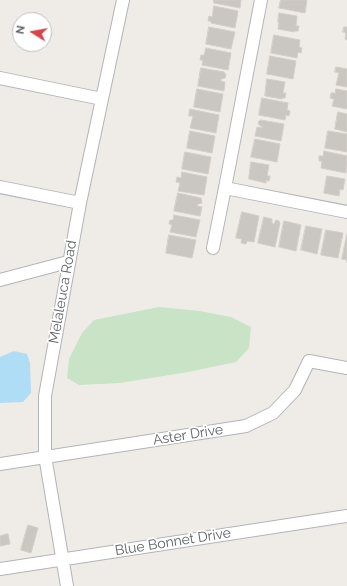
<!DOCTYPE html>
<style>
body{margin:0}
#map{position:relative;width:347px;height:586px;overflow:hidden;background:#efece7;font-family:Raleway,sans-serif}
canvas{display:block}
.north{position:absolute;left:12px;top:12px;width:40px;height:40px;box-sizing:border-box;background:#fff;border:1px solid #bfc0c1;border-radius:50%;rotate:281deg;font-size:11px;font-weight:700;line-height:16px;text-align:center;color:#5e6265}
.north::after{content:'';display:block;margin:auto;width:14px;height:18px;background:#d74546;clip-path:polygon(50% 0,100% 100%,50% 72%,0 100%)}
</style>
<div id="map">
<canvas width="347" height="586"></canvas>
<div class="north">N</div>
</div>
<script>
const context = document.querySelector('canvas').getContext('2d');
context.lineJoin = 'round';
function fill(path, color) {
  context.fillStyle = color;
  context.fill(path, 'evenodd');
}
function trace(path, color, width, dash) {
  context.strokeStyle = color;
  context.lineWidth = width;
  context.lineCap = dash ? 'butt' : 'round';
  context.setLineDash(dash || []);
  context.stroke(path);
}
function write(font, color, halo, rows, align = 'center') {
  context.font = font + ' Raleway,sans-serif';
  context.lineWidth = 3.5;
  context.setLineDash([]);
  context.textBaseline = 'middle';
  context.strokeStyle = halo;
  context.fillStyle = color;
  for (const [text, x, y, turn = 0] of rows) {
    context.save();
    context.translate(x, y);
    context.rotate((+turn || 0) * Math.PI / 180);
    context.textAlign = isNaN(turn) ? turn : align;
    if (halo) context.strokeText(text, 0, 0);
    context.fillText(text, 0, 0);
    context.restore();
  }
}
fill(new Path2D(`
 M159,307L200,311L231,317L251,327L249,348L236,362L188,372L120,383L79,385L67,378L69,359L82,333L94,320Z`), '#c9e3c6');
fill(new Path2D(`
 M14,351L27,354L30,363L31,393L23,402L0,403V357Z`), '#afddf6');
const building = new Path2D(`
 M214,0H241L240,8L214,3Z
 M281,0H307L305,13L279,8Z
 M214,6L238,11L235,28L211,23V21H208L209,16L212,17Z
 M279,13L297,16L296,26H299L298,31H295L294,32L278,29L279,23L278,22Z
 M209,27L235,32L231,49L206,44Z
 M344,27H347V40L345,39L346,33L343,32Z
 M274,35L300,40L299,47L302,48L301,53L298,52L297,58L271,53Z
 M206,48L231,53L228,70L202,65L203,60H200L201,55H204Z
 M270,56L296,61L293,79L267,74Z
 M336,67L347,69V87L336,85L339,73L335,72Z
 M201,68L224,72L226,75L225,78L221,79V81L225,82L224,91L198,86Z
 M267,79L285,82L283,93H286L285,98H282V99L265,96Z
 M197,89L223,94L220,112L194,107Z
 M336,89L347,91V109L332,106L334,99L330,98L331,93H335Z
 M262,98L288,103L287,110L290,111L289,116L286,115L285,120L259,115Z
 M190,109L219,115L216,133L190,128L193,116H189Z
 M338,112L347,114V132L335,129Z
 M261,120L284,124L281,141L255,136L257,127L262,128V126H260L258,123L259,121Z
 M190,131L215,136L212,153L187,148Z
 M328,131L347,134V152L325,148Z
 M255,139L280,144L277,162L251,157Z
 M324,151L347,156L346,173L321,168L322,161H319V156H323Z
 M185,152L211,157L208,174L182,169Z
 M251,162L269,165L267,176H270L269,181L266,180V183L249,179Z
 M182,172L207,177L204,195L178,191L180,183L176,182L177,177L181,178Z
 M327,176L345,179L343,190L340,189L339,196L324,193Z
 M178,193L201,198L202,203L198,204L197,206L202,207L200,216L174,211Z
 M242,212L259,216L254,242L247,241L246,244L241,243L242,239L236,238Z
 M174,215L200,220L196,237L170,232L172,225L169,224L170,220H173Z
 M264,217L272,219V223L274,224L276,220L279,221L280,223L275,247L258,243Z
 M284,221L301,225L296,251L279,247Z
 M306,226L322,229L317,254L301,250Z
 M326,230L343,233L338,258L321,255Z
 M347,234V263V260L342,259Z
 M169,235L196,240L192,258L166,253Z
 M28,525L38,528L31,553L21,550Z
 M8,534L10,544L0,546V536Z`);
fill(building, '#cac7c3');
trace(building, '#d3cec6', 1);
const minor = new Path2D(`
 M261,0L225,188L347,212
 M0,78L102,99
 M0,187L80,203
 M213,248L225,188
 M0,280L68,262
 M0,464L246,426L273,413L295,390L309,361L347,368
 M0,569L347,516
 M67,586L45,456V396L80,203L123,0`);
trace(minor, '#b2b4b7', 14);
trace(minor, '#fff', 12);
write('14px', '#5e6265', '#fff', [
 ["Melaleuca Road",63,292,-80],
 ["Aster Drive",188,435,-9],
 ["Blue Bonnet Drive",173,542,-9]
]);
</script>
